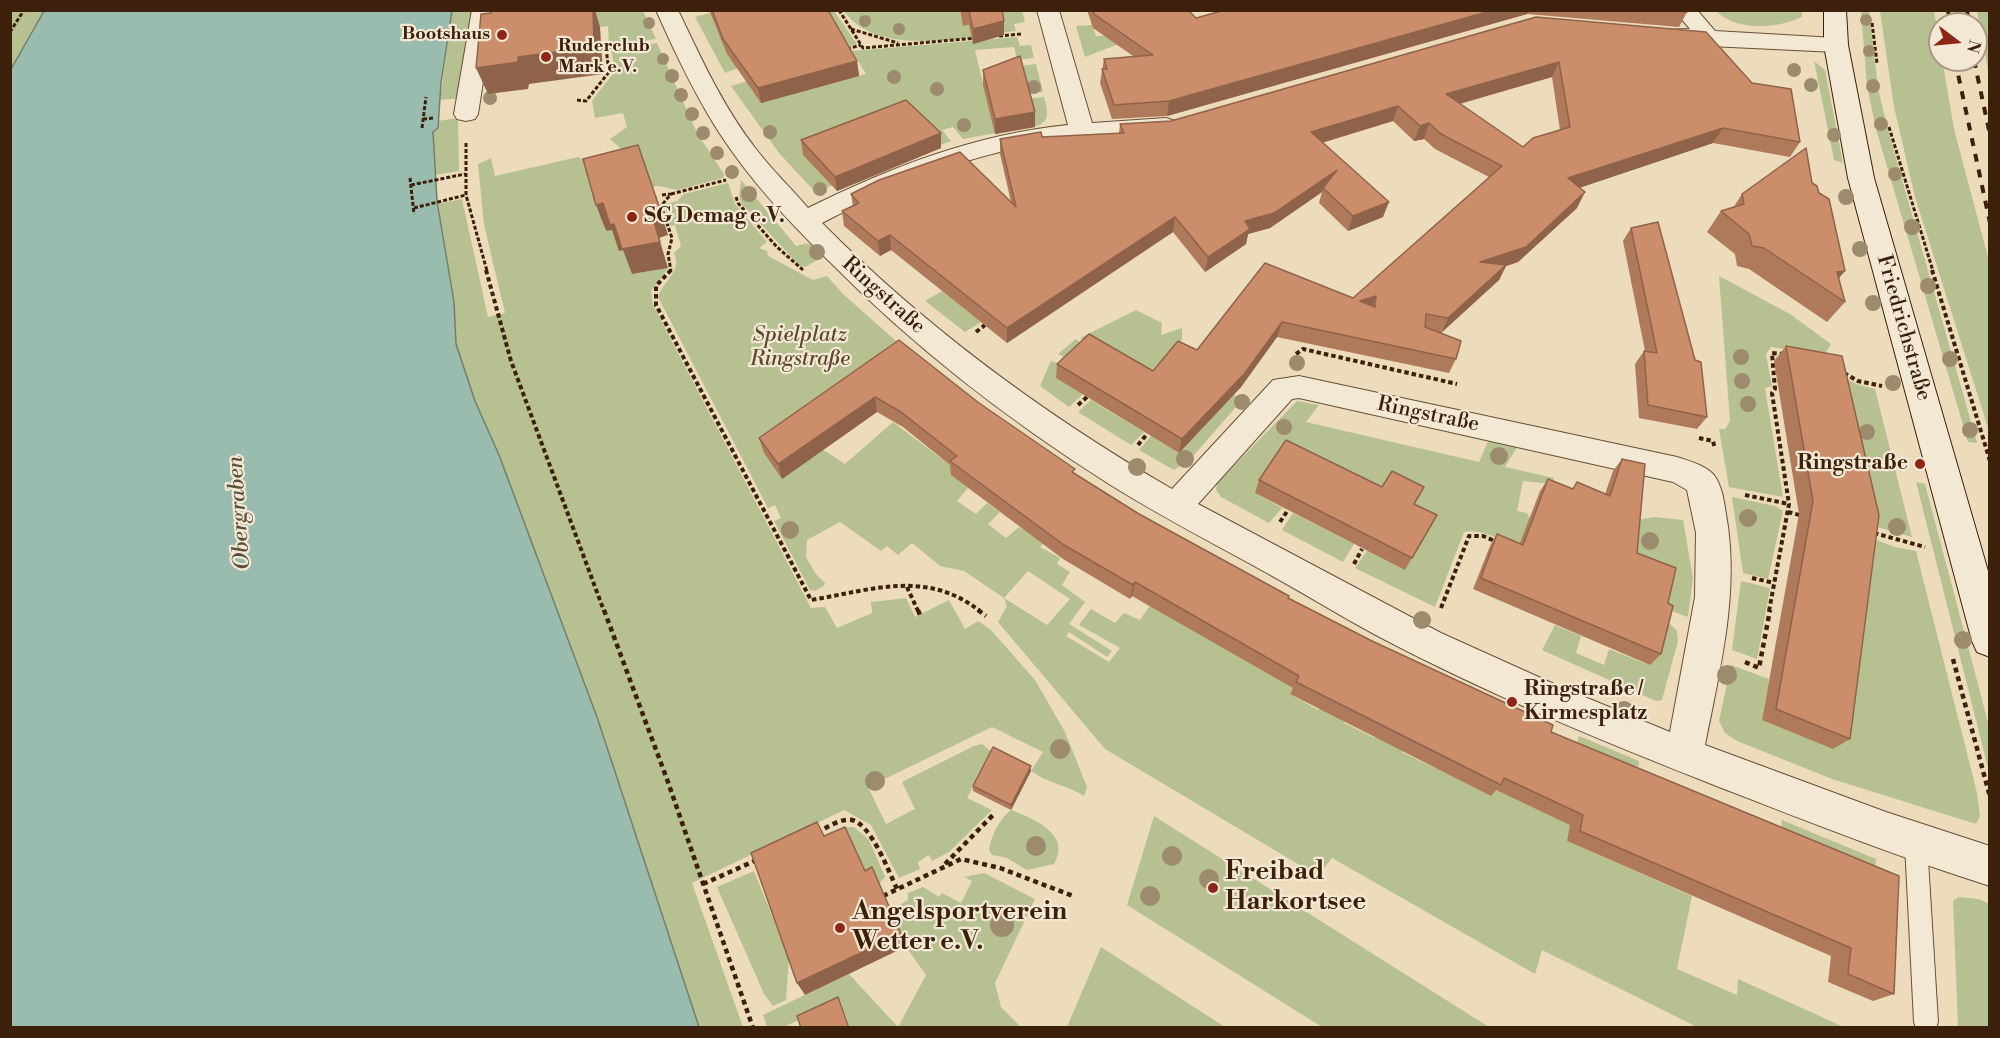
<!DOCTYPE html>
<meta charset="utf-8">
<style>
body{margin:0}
#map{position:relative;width:2000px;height:1038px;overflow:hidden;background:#ecdcbc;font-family:"Libre Bodoni",serif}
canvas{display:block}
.frame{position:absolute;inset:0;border:12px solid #3d200b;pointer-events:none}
.north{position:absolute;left:1928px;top:12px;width:60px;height:60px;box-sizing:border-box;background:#f3e8d3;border:2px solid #aa9883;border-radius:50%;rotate:106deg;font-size:16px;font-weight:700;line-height:24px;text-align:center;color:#3d200b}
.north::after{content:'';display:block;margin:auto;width:21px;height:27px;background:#8f2418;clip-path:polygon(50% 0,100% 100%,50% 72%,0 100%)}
</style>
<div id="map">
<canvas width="2000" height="1038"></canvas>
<div class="frame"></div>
<div class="north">N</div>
</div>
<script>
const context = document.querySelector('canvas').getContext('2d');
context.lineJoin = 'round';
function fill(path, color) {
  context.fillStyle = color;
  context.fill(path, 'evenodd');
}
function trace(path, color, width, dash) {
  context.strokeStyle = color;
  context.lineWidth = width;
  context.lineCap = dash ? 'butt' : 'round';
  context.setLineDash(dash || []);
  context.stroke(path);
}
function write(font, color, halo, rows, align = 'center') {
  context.font = font + ' "Libre Bodoni",serif';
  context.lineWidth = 4.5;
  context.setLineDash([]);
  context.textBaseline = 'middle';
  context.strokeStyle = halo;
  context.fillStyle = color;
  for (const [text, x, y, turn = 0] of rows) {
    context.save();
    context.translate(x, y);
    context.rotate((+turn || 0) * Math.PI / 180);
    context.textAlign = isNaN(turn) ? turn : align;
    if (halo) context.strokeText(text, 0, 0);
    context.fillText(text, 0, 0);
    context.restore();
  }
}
fill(new Path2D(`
 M11,11H44L11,71Z
 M452,11H474L461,98L440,100Z
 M576,11H643L656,39L609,45L608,26L591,28Z
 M821,11H834L857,44L745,77L738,68L725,73L695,17L710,13L718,32Z
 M844,11H960L963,26L1001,23L998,11H1022L1025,22L1014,24L1016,31C966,36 878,59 844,11Z
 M1716,11H1802V17C1776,29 1736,31 1716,11Z
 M1861,11H1869L1878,88L1888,130L1977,443L1968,442L1876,129L1867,86Z
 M1880,11H1934L1954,129L1989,261V431L1915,197L1894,107Z
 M1977,11H1989V75Z
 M1092,25L1096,36L1131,34L1116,45L1085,57L1076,26Z
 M1017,37L1020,46L1031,45L1034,58L1017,60L1014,47L975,50L991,116L1027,99L1044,97C1047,110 1051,117 1040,125L963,139L953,127L942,130L951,141L815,192L779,153L731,86L748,81L761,102L866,74L852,51Z
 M657,43L697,133L724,174L723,178L677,190L659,186L652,187L647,172L610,139L627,127L623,113L595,118L592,101L615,71L611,49Z
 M1814,61L1825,70L1843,163L1834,160Z
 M1036,64L1043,92L1026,94L1019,66Z
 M458,118L459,171L435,175L433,132L438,128V121Z
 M578,157L593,165L605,231L612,229L624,250L632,274L668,268L651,291L653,305L811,608L825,607L837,628L872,613L871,602L906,598L915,617L949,600L965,629L978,621L991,630L1035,680L1065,732L1087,787L1084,796C1067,785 1047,783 1031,771L1043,752L992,727L868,787L886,824L915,809L902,782L974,746L982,744L993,753L967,798L992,810L949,852L932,861L929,855L918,862L920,869L899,878L871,825L844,810L692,883L743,1027H699L597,717L499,455L475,401L456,344L454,302L438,204L462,199L488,317L505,313L484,225L478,164L491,158L495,176Z
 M741,180L796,246C812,241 815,243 825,256L805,267L800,266L742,204L739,197Z
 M728,183L735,204L767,242L759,248L767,251L768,256L813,280L827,276L843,294L904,348L795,431L845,464L893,422L958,471L968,488L957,501L976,514L987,503L1000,512L988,524L1006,538L1019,527L1022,529L1046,509L1064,521L1040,547L1060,558L1057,564L1070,572L1062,585L1085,602L1069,624L1112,651L1107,657L1069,632L1066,636L1109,662L1120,648L1079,625L1091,609L1115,623L1124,613L1140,620L1151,604L1317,635L1290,694L1318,710L1321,704L1347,717L1344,723L1375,738L1378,731L1405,745L1402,752L1435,768L1461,773L1460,780L1490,795L1493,789L1570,763L1579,736L1639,761V766L1628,767L1567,841L1692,896L1677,969L1737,995L1738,979L1844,1027H1697L1542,950L1535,974L1332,858L1318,876L1105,749L998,622L1007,606L1004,598L964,571L940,566L912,543L898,555L887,546L881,551L840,522L807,540L806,557L815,573L825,583L824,586L815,591L810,590L774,521L781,518L775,505L768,508L658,297C664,279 682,273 674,253L681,246L675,225L669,226L665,204L677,201L684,194ZM1028,571L1070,599L1047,625L1004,598Z
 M1719,276L1790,314L1831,344L1822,359L1797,351L1771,347L1766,354L1772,386L1765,388L1783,497L1729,487L1719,429H1725L1730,421Z
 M942,291L981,322L965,332L925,301Z
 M1136,310L1162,323L1161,335L1182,328V340L1163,363L1243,399L1194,455L1174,470L1139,450L1151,436L1179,453L1210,420L1152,375L1080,338Z
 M1076,339L1088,349L1083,394L1069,407L1040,386L1051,361L1061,364L1066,358L1058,354Z
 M1829,370L1859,385L1875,389L1912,537L1863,523Z
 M1091,400L1144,432L1131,445L1078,412Z
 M1297,401L1319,405L1306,422L1479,462L1489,439L1518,446L1505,467L1554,478L1552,484L1523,481L1517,511L1527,513L1530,518L1522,551C1505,543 1484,528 1464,532L1435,607L1355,568L1367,551L1376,500L1255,493L1282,508L1269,523L1221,497L1216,490L1217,483Z
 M1916,482L1925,484L1989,726V772Z
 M1732,497L1775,506L1783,511L1768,579L1743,573Z
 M1293,513L1354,544L1343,562L1282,530Z
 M1655,517L1683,520L1693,578L1688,617L1668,610L1604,537L1637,520Z
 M1851,531L1895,547L1916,551L1977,793L1980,816L1976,824L1832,779L1737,741L1725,733L1719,721L1731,665L1769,679L1762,720Z
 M1741,581L1770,588L1757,659L1732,650Z
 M1663,617L1677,631L1678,641L1662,700L1656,701L1542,650L1555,625L1581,636L1576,653L1604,665L1609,649L1649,665Z
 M1011,810C1035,819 1072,835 1054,864L1027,870L1007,858L992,855L989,850C991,836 1000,818 1011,810Z
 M1154,816L1489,1027H1322L1127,905Z
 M1782,820L1876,859L1874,884L1780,845Z
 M844,827H854L869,840L885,877L879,884L831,852L824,836Z
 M754,871L789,958L786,1000L773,1006L764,994L717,887Z
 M984,873L1035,899L995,983L1001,1007L1021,1027H850L840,1000L784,1027H767L763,1015L849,974L898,1027L926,975L906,947L890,910L908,900V893L923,887L939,897L942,893L961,903L972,881L964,877Z
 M1958,897L1979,899L1989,904V1027H1958L1953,901Z
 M1101,947L1225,1027H1067Z`), '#b7c091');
const water = new Path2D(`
 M44,11H452L441,83L438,128L433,132L437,201L454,302L456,344L475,401L499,455L597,717L699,1027H11L10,71Z`);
fill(water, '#99bcae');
trace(water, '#747e6d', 1.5);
const lane = new Path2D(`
 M1916,833L1924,836L1927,844L1938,1022L1936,1028H1916L1914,1022L1905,844L1908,836Z`);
const street = new Path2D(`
 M472,10H494L478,114L475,119L466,121L457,119L454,114Z
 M656,10H678C701,58 723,107 756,149C772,170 791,188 808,208C891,167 976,134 1068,125L1037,10H1059L1092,123L1166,118L1175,121L1178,126L1175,131C1134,142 1085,138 1042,144C964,155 892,187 822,223C926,328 1045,415 1172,489L1273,380L1299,376L1677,457C1689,461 1705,465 1714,475C1722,486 1724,501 1726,514C1740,591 1720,669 1705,745L1886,812L1990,846V886C1898,857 1809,822 1719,787C1602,741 1485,693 1374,634C1340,616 1307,595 1274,577C1219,546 1163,518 1109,484C1010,421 916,349 833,265C792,225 752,183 720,134C695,95 675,53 656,10ZM1299,398L1673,482L1687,490L1696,533L1695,597L1670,732L1563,688L1441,633L1198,504L1292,399Z
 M1674,10H1697L1715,31L1836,38L1844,40L1848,45L1844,50L1836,52L1710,46L1659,40L1656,35L1659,30L1690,29Z`);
const secondary = new Path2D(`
 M1824,10H1846L1848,45L1874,178L1990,578V657L1977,652L1972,641L1848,178L1824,45Z`);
trace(lane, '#694f37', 2);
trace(street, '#694f37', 2);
trace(secondary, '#3d200b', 2);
trace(new Path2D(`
 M839,10L863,48L976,38
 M1872,23L1877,63
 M851,29L898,43
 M10,32L24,10
 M999,36L1021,34
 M847,49L861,45
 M577,100L586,101L609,72L606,48L646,42
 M423,119L434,118
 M1889,127L1933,271
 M422,128L426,97
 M466,143V195L487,271
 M410,178L414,214
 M411,185L465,174
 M671,194L726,180
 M662,195L671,194L661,206L672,238L668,254L671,271
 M736,197L738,203L777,247L803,270
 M414,208L466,195`), '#3d200b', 3, [4, 2]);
trace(new Path2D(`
 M486,270L511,361L604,611
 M671,270L656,286V305L811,600C872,590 926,569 980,611
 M1932,270L1990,461
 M976,332L985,325
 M1296,354L1303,349L1457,384
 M1844,373L1858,381L1882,386
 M1078,405L1087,397
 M1699,438L1713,441L1715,449
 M1138,445L1147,434
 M1745,495L1789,504
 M1788,512L1803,516
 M1280,522L1288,510
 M1874,533L1925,547
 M1354,564L1362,549
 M1752,578L1774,583
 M907,587L918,611
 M1441,608L1469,536H1483L1497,542
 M1769,611L1789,504L1772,393L1775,389L1772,353L1783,354`), '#3d200b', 4, [4.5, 3]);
trace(new Path2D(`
 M604,610L668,782L753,1028
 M918,610L920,615
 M978,610L986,616
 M1953,659L1990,797
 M1745,662L1759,668L1770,610
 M817,833C826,828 840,818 852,820C871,824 889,872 897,889
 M945,864L995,813
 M703,884L759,859
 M883,896L961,859L1000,868L1073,896`), '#3d200b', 4.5, [5, 4]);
fill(lane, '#f3e8d3');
fill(street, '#f3e8d3');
fill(secondary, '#f3e8d3');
trace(new Path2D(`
 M1948,10L1950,24
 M1967,10L1969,24
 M1955,60L1990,223
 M1974,60L1990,135`), '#3d200b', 4, [8, 8]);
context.fillStyle = '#9d8b6d';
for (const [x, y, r] of [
 [1866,20,6],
 [865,21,6],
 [649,23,6],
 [899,29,6],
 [1869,51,6],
 [663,59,6],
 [1794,70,7],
 [672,76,7],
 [894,77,7],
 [1811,85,7],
 [1873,86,7],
 [1034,87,7],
 [937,89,7],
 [681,95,7],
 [490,98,7],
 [692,114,7],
 [1881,124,7],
 [964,125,7],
 [770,132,7],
 [703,133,7],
 [1834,135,7],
 [717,153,7],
 [732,172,7],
 [1895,174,7],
 [820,189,7],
 [749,194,8],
 [1846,197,8],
 [1912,227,8],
 [1860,249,8],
 [817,252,8],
 [1928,286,8],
 [1873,303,8],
 [1741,357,8],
 [1950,359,8],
 [1297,363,8],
 [1742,381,8],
 [1893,383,8],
 [1242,402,8],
 [1748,404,8],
 [1284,427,8],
 [1970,430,8],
 [1867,432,8],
 [1499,456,9],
 [1185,459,9],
 [1137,467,9],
 [1748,518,9],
 [1897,527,9],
 [790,530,9],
 [1650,541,9],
 [1422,620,9],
 [1963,640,9],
 [1727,675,10],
 [1624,711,10],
 [1060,749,10],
 [875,781,10],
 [1036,846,10],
 [1172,856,10],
 [1209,879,10],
 [1150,896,10],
 [1002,925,12]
]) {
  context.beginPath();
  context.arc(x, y, r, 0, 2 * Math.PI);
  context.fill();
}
fill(new Path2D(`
 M709,10H828L857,61L859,76L761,103L727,54Z
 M960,10H1002L1004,35L973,44L969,25L963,26Z
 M1087,10H1188L1196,18L1225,10H1685L1687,12L1679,27L1527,14L1167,116L1112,119L1100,83L1104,59L1133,56L1093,28Z
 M1536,17L1800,142L1790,157L1713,143L1579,188L1577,208L1518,262L1506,266L1499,280L1441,333L1456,359L1449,373L1277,337L1241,387L1179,453L1056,378L1057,364L1153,371L1197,350L1353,298L1489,177L1435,149L1424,139L1414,141L1393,121L1322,143L1383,217L1348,231L1319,203L1322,192L1270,228L1248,234L1246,244L1205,272L1173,232L1007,343L891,250L880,256L844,226L842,211L853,206L851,194L1011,202L1000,154V139L1119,134L1120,124L1171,121ZM1552,77L1560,130L1523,147L1460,104Z
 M983,70L1035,112V127L995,134L983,85Z
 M941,133V148L837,191L803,155L801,140Z
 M1812,183L1845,302L1827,322L1749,269L1737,266L1735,254L1707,232L1721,211L1733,208L1742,194Z
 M1631,228L1707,417L1697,429L1639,418L1635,364L1644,351H1645L1623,241Z
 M899,340L979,403L1075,474L1139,514L1288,599L1551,732L1899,876L1894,994L1873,1001L1828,982L1831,956L1567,841L1570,825L1496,790L1491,796L1290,694L1293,688L1132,596L1130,599L1063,559L951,475L950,465L903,427L877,412L782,479L764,453L759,438Z
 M1786,346L1842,356L1850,739L1833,749L1762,720L1799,514L1774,361Z
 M1622,459L1637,553L1668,603L1661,654L1650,665L1473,589L1490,546L1497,534L1520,543L1540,491L1548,479L1572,489L1577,482L1605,494L1613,471Z
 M1259,480L1414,504L1437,515L1405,570L1255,493Z
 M1031,766V771L1011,810L973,791V786Z`), '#af7a5b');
fill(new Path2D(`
 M593,10H595L600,27L603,74L529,84L528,89L488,94L476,68Z
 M1494,10H1529L1527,14L1167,116L1169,101Z
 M1004,21V35L973,44V29Z
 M857,61L859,76L761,103L758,88Z
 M1559,62L1552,77L1440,109L1446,94Z
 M1398,106L1393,121L1307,147L1311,132Z
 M1035,112V127L995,134V119Z
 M1429,123L1424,139L1414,141L1420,126Z
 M1723,128L1713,143L1561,194L1568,178Z
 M941,133V148L837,191L835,177Z
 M1337,170L1323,188L1322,192L1270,228L1248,234L1246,244L1205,272L1208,257L1245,221Z
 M1585,192L1577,208L1518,262L1506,266L1499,280L1441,333L1448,318L1480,262Z
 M1389,202L1383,217L1348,231L1353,216Z
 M603,203L651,212L660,209L668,235L659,238L668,268L632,274L623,250L619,251L612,230L606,231L596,205Z
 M1175,217L1173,232L1007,343V328Z
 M890,235L891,250L880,256L878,241Z
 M1845,271L1828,291L1837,272Z
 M1376,296L1371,310L1360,301Z
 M1282,322L1277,337L1241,387L1179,453L1182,439Z
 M875,397L877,412L782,479L778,464Z
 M1135,582L1132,596L1130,599L1133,585Z
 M1031,766V771L1011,810V805Z
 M901,934L905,947L805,995L797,983Z`), '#8f634a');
const building = new Path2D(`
 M491,10H593L594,47L518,57V62L476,68L481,14L491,13Z
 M712,10H828L857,61L758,88L723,39Z
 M963,10H1002L1004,21L973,29L969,11Z
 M1093,10H1188L1196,18L1225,10H1494L1169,101L1114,105L1102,69H1107L1104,59L1153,55L1094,14Z
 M1664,10H1685L1687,12Z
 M1536,17L1706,32L1752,83L1791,89L1800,142L1723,128L1568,178L1585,192L1526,247L1480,262L1506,265L1448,318L1426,314L1425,327L1461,341L1456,359L1282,322L1245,373L1182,439L1057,364L1089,334L1153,371L1178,341L1197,350L1265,263L1353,298L1502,166L1441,134L1429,123L1420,126L1398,106L1311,132L1389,202L1353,216L1323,188L1337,170L1274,213L1245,221L1250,229L1208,257L1175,217L1007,328L890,235L878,241L842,211L859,203L851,194L879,180L960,152L1016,207L1000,139L1041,132L1042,137L1124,133L1120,124L1171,121ZM1559,62L1570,127L1533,138L1523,147L1446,94ZM1376,296L1375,307L1360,301Z
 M1020,56L1035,112L995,119L983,70Z
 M906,100L941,133L835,177L801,140Z
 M638,145L660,209L651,212L660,242L622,249L614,224L610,225L603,203L596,205L583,159Z
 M1806,148L1812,183L1817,186L1819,193L1829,199L1845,271L1837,272L1845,302L1764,248L1752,246L1749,234L1721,211L1744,204L1742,194Z
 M1658,222L1695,360L1701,362L1707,417L1648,405L1644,351L1657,353L1631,228Z
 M899,340L979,403L1075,469L1072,472L1139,514L1289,596L1288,598L1372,641L1553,725L1551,732L1899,876L1894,994L1848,974L1851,948L1580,831L1583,815L1504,778L1501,785L1296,682L1299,676L1135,582L1133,585L1064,545L950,461L957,456L901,412L875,397L778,464L759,438Z
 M1786,346L1842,356L1879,515L1850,739L1776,709L1813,501Z
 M1286,440L1382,487L1392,471L1424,487L1414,504L1437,515L1412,558L1259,480Z
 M1622,459L1645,464L1637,553L1676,568L1668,603L1673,606L1661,654L1481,578L1497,534L1523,545L1548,479L1573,489L1577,482L1610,496Z
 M993,747L1031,766L1011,805L973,786Z
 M817,822L824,836L845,827L865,871L872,867L901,934L797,983L751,853Z
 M838,997L849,1028H801L797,1016Z`);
fill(building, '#cc8e6a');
trace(building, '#8f634a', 1.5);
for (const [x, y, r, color] of [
 [502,35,6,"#8f2418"],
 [546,57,6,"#8f2418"],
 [632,217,6,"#8f2418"],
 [1920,464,6,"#8f2418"],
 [1512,702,6,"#8f2418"],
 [1213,888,6,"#8f2418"],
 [840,928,6,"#8f2418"]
]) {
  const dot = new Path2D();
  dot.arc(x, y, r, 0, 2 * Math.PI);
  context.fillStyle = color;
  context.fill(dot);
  trace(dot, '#f3e8d3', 2);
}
write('bold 18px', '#3d200b', '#f3e8d3', [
 ["Bootshaus",490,35],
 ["Ruderclub",558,47,"left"],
 ["Mark e.V.",558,68,"left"]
], 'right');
write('bold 21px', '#3d200b', '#f3e8d3', [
 ["SG Demag e.V.",644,217],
 ["Ringstraße",1908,464,"right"],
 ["Ringstraße /",1524,690],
 ["Kirmesplatz",1524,714]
], 'left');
write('21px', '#3d200b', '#f3e8d3', [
 ["Ringstraße",883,296,42],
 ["Friedrichstraße",1903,328,74],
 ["Ringstraße",1428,415,12]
]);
write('italic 21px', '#5c482c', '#f3e8d3', [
 ["Spielplatz",800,336],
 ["Ringstraße",800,360]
]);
write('italic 22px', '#594f3c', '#f3e8d3', [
 ["Obergraben",240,513,-94]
]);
write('bold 26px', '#3d200b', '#f3e8d3', [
 ["Freibad",1225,873],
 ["Harkortsee",1225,903],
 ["Angelsportverein",852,913],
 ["Wetter e.V.",852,943]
], 'left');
</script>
